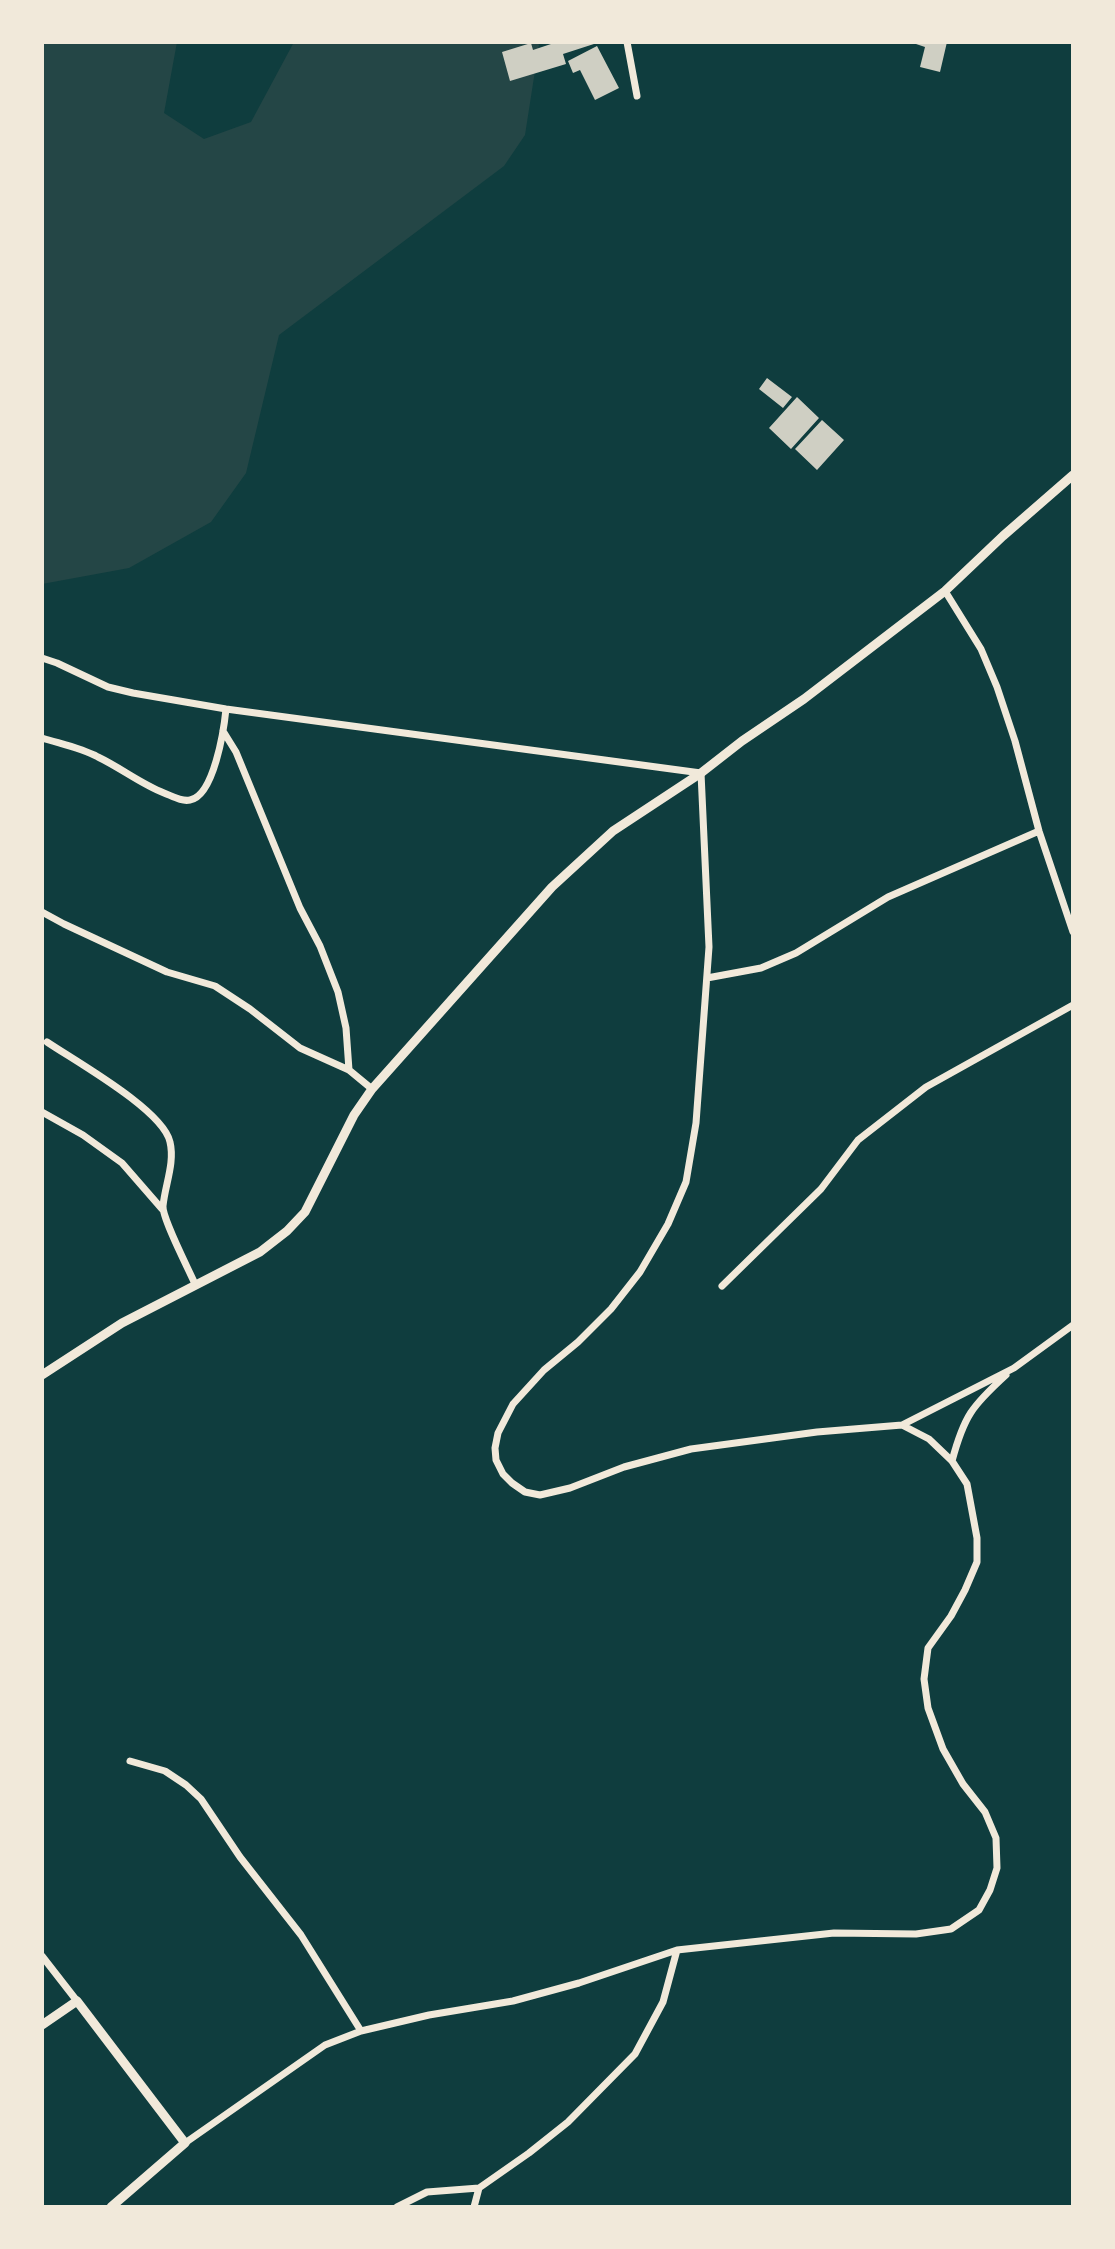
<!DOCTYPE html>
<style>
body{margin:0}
#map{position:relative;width:1115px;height:2249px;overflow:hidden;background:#0f3d3e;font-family:Rubik,sans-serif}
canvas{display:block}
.frame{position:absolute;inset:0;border:44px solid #f1e9da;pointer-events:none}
</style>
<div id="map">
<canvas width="1115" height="2249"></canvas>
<div class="frame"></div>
</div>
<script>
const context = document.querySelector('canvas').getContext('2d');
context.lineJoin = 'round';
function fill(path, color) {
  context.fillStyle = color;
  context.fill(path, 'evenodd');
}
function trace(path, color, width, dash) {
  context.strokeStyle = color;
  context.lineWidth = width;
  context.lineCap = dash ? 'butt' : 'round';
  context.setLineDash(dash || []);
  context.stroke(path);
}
fill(new Path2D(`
 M42,42H177L164,113L204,139L251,122L294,42H537L539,45L525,135L504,166L279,335L246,473L211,522L129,568L42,584Z`), '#244646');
fill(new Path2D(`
 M557,42L597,43L563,54L566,64L510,81L502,52L531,43L533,50Z
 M917,42H947L940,72L920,67L925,47L916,44Z
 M597,46L619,88L595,100L580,70L573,73L568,61Z
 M767,378L792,397L783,408L759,389Z
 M797,397L819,418L791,449L769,428Z
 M822,420L844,440L817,470L795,449Z`), '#cfcfc3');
trace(new Path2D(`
 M627,42L637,96
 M945,591L981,649L997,687L1015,741L1039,831L1073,932
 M42,658L57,663L108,687L133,693L226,709L701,773L709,947L696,1123L686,1182L668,1224L640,1272L611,1309L578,1342L544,1370L513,1404L498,1433L495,1448L496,1460L503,1474L512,1483L525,1492L540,1495L570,1488L624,1467L691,1449L817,1432L902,1425L929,1439L952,1461L967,1484L977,1538V1562L965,1590L951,1616L928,1648L924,1679L928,1708L943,1749L963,1784L985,1812L996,1838L997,1868L990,1890L979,1910L951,1929L916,1934L834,1933L677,1950L579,1983L513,2001L429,2015L361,2031L325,2045L185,2143
 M223,731L236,752L300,908L320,946L338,992L346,1028L349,1070
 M42,738C61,744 81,748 98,757C121,768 141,784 164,793C172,796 182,802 190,800C214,796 224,729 226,709
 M42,912L64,924L167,972L215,986L250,1009L300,1048L349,1070L372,1089
 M707,978L761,968L796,953L888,897L1039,831
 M47,1042C75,1061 163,1110 170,1142C175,1163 165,1185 163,1206C162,1218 189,1270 195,1284
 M42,1112L83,1135L122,1163L162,1209
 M722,1286L821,1189L858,1140L926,1087L1073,1005
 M902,1425L1014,1368L1073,1325
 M952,1461C964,1416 972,1406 1006,1375
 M130,1761L165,1771L186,1785L201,1799L240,1857L301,1935L361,2031
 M42,1956L77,2001
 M397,2207L427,2192L479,2188
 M474,2207L479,2188L529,2153L568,2122L635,2054L663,2002L677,1950`), '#f1e9da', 7);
trace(new Path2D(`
 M42,1375L122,1323L260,1252L287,1231L305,1212L354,1115L372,1089L552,887L613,831L701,773L742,741L804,699L945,591L1003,536L1073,475
 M42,2025L77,2001L185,2143L111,2207`), '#f1e9da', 9);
</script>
